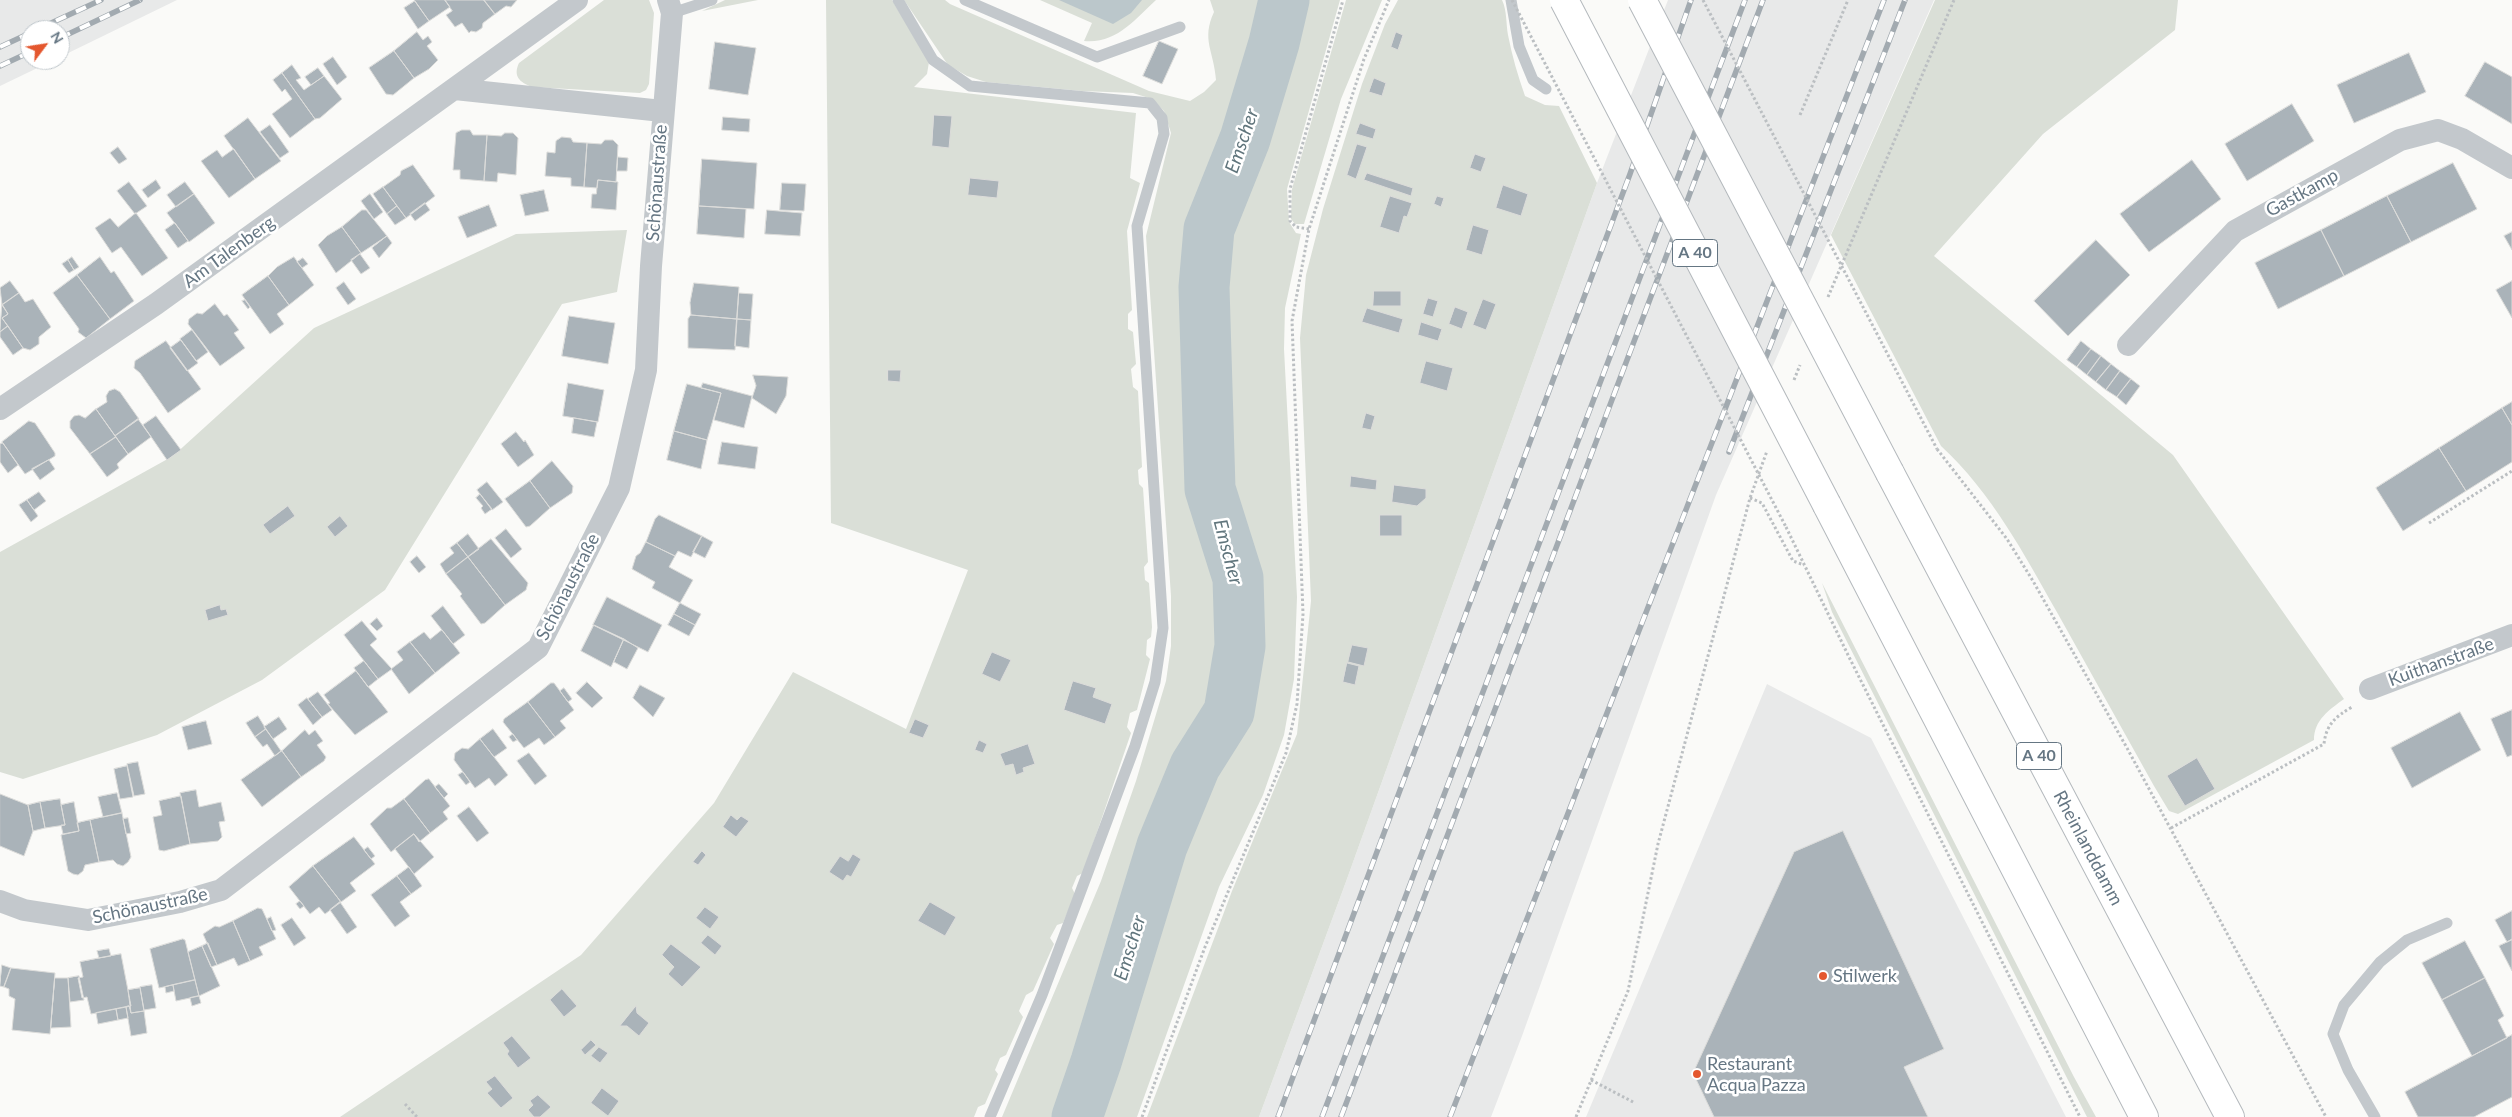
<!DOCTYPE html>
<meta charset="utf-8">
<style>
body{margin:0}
#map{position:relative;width:2512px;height:1117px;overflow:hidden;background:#fafaf8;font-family:Lato,sans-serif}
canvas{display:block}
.north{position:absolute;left:20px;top:20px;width:50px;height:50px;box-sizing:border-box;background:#fff;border:1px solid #c1c8cd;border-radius:50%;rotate:59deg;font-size:14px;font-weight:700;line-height:20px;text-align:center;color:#657683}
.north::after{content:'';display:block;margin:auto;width:18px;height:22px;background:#e4572e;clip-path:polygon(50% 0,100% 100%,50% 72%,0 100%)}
</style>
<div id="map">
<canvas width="2512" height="1117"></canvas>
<div class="north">N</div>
</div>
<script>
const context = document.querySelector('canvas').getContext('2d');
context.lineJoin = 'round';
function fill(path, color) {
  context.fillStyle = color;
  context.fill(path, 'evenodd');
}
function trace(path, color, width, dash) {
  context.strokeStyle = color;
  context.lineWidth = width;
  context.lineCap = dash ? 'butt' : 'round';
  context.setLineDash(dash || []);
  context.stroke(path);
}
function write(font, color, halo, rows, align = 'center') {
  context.font = font + ' Lato,sans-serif';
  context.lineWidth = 5;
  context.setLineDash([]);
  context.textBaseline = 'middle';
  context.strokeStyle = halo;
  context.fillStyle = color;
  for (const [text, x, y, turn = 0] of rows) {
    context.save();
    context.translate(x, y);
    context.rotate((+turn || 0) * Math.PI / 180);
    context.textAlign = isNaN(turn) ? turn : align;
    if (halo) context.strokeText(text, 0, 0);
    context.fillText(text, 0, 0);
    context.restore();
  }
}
fill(new Path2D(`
 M0,0H177L60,57V30H30V60H54L0,86Z
 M1668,0H1934L1716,495L1522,1036L1491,1117H1259L1347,879L1597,183Z
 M1767,684L1871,738L2066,1117H1586Z`), '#e8e9e9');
fill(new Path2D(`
 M604,0H649L654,13L649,84L646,90L640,93L532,87C519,82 513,76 519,63Z
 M725,0H758L702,11Z
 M826,0H892L929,62L927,74L914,87L1136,113L1130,178L1140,183L1127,231L1132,310L1128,314V329L1133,332L1136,364L1131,369L1133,387L1138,391L1142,467L1138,470L1139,484L1143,488L1148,562L1144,567L1145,580L1149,583L1152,627L1151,637L1147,640L1146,655L1150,659L1137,710L1130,713L1127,727L1131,733L1083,873L1077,876L1072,888L1075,894L1063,923L1057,925L1050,938L1054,944L1033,991L1026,995L1019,1011L1023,1017L1006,1055L1000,1058L995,1070L998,1074L985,1104L978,1107L974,1117H340L581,955L714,803L793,672L906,729L968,570L831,523Z
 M904,0H945L950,4L1149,91L1190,101L1204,92L1216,80C1214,51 1201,40 1214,12L1210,0H1340L1287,189L1289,222L1296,233L1301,234L1285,308L1284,349L1297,597L1294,679L1284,735L1263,795L1219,887L1137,1117H1002L1101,881L1136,781L1166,681L1171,646V596L1146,236L1171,133L1164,111L1152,99L1133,93L1082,91L986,82L967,76L948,65Z
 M1040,0H1156C1135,19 1117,44 1084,41L1092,23Z
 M1346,0H1382L1341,99L1304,224H1295L1291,219L1292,189Z
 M1398,0H1502C1507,10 1506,24 1508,35C1512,56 1518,76 1525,96L1545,105L1559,106L1597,183L1347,879L1259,1117H1147L1232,891L1297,734L1311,601L1300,338L1306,275L1323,209L1362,84L1385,24Z
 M1935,0H2178L2175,30L2043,134L1934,256L2173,455L2344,699C2329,710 2314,720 2314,740L2178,814L2169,811L2154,786C2122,729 2090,671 2058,614C2024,554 1992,493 1941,446L1831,235Z
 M627,230L617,292L562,304L385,590L262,680L157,735L23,779L0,772V552L173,456L314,328L516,234Z
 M1822,583L2074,1077L2096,1117H2087L2068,1080L1832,612Z`), '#dadfd7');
fill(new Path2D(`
 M1059,0H1142L1131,13L1113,24Z`), '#bbc7cb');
trace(new Path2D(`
 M1077,1117L1096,1062L1162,846L1195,766L1229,712L1240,646L1238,578L1210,489L1204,287L1209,229L1245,139L1274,43L1284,0`), '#bbc7cb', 51);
const building = new Path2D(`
 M445,0H484L495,14L483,23L482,28L476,32L471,31L469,33L462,23L455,27L446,15L452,11Z
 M445,0L450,7L429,21L414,0Z
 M484,0H517L511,7L506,6L495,14Z
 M415,1L429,21L418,29L404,8Z
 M417,32L423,40L428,36L432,42L427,46L438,60L429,69L414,78L394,51Z
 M1396,32L1403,35L1398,50L1391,47Z
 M1159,41L1178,49L1162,84L1143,76Z
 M715,42L756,48L748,95L709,89Z
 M394,51L414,78L393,95L386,94L369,68Z
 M2409,53L2426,92L2354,123L2337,85Z
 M333,57L347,77L337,85L323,64Z
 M2485,62L2512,77V124L2465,96Z
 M292,65L301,78L296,80L304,90L324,76L342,99L320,118L315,119L282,73Z
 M318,68L324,76L311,85L305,77Z
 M282,73L315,119L290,138L272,114L292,99L285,89L282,92L273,80Z
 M1374,78L1386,83L1382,96L1369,92Z
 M2292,104L2314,141L2247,181L2225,144Z
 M934,115L952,116L949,148L932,146Z
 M723,117L750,119L749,132L722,130Z
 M248,118L281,161L255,179L224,136Z
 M1360,123L1376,129L1373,139L1356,134Z
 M270,125L289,152L280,158L260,132Z
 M462,130H470L473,135H487L484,181L460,179V170H453L456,133Z
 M505,133H513L518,138L516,175L498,173L497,182L484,181L487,135L501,136Z
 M562,137L571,138L573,142L587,143L584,187L571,186V178L545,176L547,152L555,153L556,141Z
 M605,140H613L618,145L616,182L598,180L597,188L584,187L587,143L601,144Z
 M1357,144L1367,147L1356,179L1347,175Z
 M118,147L127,159L119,164L110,153Z
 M234,149L255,179L229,198L201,161L217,150L222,157Z
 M1475,154L1486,158L1481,172L1470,168Z
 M618,157L628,158L627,171H617Z
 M702,159L757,163L754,209L699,206Z
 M2192,160L2221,199L2149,252L2120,214Z
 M2453,163L2477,209L2411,242L2387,196Z
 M413,165L435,196L406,218L383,187L400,175L401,171Z
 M1367,173L1413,188L1411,196L1364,180Z
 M970,178L999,181L997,198L968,195Z
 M156,180L161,188L148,198L142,190Z
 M598,180L618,182L616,210L591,208L592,194H596Z
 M129,182L147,206L135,214L117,191Z
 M185,182L194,194L176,207L167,195Z
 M782,183L806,184L804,211L780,210Z
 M1503,185L1528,194L1521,216L1496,208Z
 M383,187L397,206L387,214L373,194Z
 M544,190L549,211L525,216L520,195Z
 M194,194L215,223L189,242L167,213Z
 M370,194L383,212L374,219L361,201Z
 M1390,196L1412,203L1407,217L1404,216L1399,233L1380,227Z
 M1437,196L1444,198L1441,207L1434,204Z
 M2387,196L2411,242L2344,276L2321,230Z
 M425,203L430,210L415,221L410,214Z
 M489,205L497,226L467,238L458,217Z
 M397,206L406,218L395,225L387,214Z
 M699,206L746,209L744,238L697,234Z
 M362,210H366L387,236L361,253L342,227Z
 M767,210L802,213L800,236L765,234Z
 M136,213L168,258L142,276L121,247L112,253L95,228L110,218L118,227Z
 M175,223L188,241L178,248L165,230Z
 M1473,225L1489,230L1482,255L1466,250Z
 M342,227L361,253L336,273L318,245L327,236Z
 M2321,230L2344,276L2278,309L2255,263Z
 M2512,232V250L2504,236Z
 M387,236L392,243L379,258L372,248Z
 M2096,240L2130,275L2068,336L2034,301Z
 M360,254L370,268L361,274L351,260Z
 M72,257L79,267L74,270L68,260Z
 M100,257L111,273L114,271L134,301L110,319L77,275Z
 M294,257L314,285L289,305L268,276L277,267Z
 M303,258L308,264L302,268L297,262Z
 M68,260L74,270L69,273L62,264Z
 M77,275L110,319L86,338L78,332L79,329L53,293Z
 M268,276L289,305L277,314L284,324L270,334L242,295Z
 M10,281L19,293L2,305L0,288Z
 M2512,281V318L2496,290Z
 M344,282L356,299L348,305L336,288Z
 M694,283L739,287L737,319L691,315L690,303Z
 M1374,291H1401V306H1373Z
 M19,293L25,302L33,299L51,327L39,337V344L30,350L23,348L2,318L8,314L2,305Z
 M739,293L753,294L751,320L737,319Z
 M1428,298L1438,301L1433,317L1423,314Z
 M1483,299L1496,304L1486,330L1473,325Z
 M245,300L250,307L248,309L242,301Z
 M2,304L8,314L2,318L8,326L0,332Z
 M215,304L224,316L227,314L239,330L234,333L245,348L220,366L188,324L189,319L197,313L202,314Z
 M1455,307L1468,312L1462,329L1449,324Z
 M1367,308L1403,319L1399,333L1362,322Z
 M691,315L737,319L735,350L688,348V319Z
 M569,316L615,323L608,364L562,356Z
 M737,319L751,320L749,348L735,346Z
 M1421,322L1442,329L1438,341L1418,335Z
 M8,326L23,348L13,355L0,337V332Z
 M192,330L208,352L196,361L180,339Z
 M181,340L198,363L187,371L170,348Z
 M166,341L201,389L168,413L140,373L134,368L135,361Z
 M2081,341L2091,349L2077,367L2067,360Z
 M2091,349L2101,356L2087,375L2077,367Z
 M2101,356L2111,364L2096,382L2087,375Z
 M1426,361L1453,368L1447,391L1420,383Z
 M2111,364L2120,371L2106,390L2096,382Z
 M888,370H901L900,382L888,381Z
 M2120,371L2131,379L2117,397L2106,390Z
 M753,375L788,377L786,396L776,414L752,398L756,386Z
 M2131,379L2140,386L2126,405L2117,397Z
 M568,383L604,390L598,422L563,416Z
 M703,383L752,396L744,428L714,420L721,393L701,388Z
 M687,384L721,393L707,440L674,431Z
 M115,389L120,392L139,419L115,436L96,409L107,402L106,396L109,391Z
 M2512,402V425L2502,408Z
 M2502,408L2512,425V462L2466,491L2439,448Z
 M96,409L116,437L90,454L70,428V421L74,416L79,415L85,418Z
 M1366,413L1375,416L1371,430L1362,428Z
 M156,416L181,450L167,460L143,425Z
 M574,418L597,422L594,437L572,433Z
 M138,419L151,437L128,454L115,436Z
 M29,421L35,423L55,453V456L25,474L2,442Z
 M674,431L707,440L701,469L667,460Z
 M516,432L524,442L525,440L534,455L518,467L501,444Z
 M116,437L128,454L117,464L119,468L107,477L90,454Z
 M722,442L758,447L755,469L718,464Z
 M3,443L18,465L8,473L0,462V444Z
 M2439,448L2466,491L2403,531L2376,488Z
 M49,460L55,469L40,480L32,469Z
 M552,461L573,486L572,493L550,508L530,481Z
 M1351,476L1377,480L1376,490L1350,487Z
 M530,481L550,508L530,526L526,527L505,499Z
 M487,482L503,502L492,510L477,490Z
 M1394,485L1426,489V498L1417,506L1392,502Z
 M39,492L46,501L34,510L27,500Z
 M480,494L492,509L485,514L481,508L483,506L476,498Z
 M27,500L38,516L31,522L19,505Z
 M288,506L295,516L270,534L263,525Z
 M659,515L702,536L691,557L678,551L675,556L646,542L655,519Z
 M1380,515H1402V536H1380Z
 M340,516L348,526L335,537L327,527Z
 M506,529L522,549L511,558L495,538Z
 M468,534L479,549L468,557L457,543Z
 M702,536L713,542L705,558L693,552Z
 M491,539L528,583L526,590L505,605L468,557Z
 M646,542L675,556L669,567L693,580L680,603L652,588L655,582L632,569L636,556L640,553Z
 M457,543L468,557L446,574L440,564L454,553L450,548Z
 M417,556L426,567L419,573L410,562Z
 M468,557L505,605L485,623L481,624L460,596L462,594L446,574Z
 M607,597L662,625L648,652L593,625Z
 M680,603L701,614L695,625L674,614Z
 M220,605L221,610L226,609L228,615L208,621L205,610Z
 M443,606L465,635L453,644L431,616Z
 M674,614L695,625L689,636L668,625Z
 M377,618L383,626L377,631L370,624Z
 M362,621L377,639L370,645L392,669L378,679L344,635Z
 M594,625L624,639L611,667L581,651Z
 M442,630L460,653L435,673L410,642L424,632L430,639Z
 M624,639L638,648L627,669L614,662Z
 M410,642L435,673L409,694L391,669L403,660L397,652Z
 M1352,645L1368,648L1364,666L1348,662Z
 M992,652L1011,660L1000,682L982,674Z
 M364,661L378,679L368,687L354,668Z
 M1347,663L1359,666L1355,685L1343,682Z
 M356,671L388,712L355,735L328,704L330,703L324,695Z
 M1073,681L1096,688L1093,697L1112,704L1105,724L1064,710Z
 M587,682L603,698L592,708L576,693Z
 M551,683H554L574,710L560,721L566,728L555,737L528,702Z
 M640,685L665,698L653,717L633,698Z
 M564,688L572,699L568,702L560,691Z
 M318,692L332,710L322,717L308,699Z
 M307,698L322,717L313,725L298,705Z
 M528,702L555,737L544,745L539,738L524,748L503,722L504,719Z
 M2512,710V755L2507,757L2491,719Z
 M2460,712L2481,750L2412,788L2391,748Z
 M258,716L266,729L255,737L246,723Z
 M279,717L287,729L273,739L264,727Z
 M915,719L929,725L923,738L909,733Z
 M206,721L212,744L188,750L182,727Z
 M266,729L281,751L275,756L267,744L263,747L255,737Z
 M493,729L507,748L494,757L480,739Z
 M305,730L309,735L315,730L323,741L317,745L326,757L324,761L301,777L282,751Z
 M513,734L517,740L513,742L509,737Z
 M480,739L508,775L495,786L489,778L475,788L454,760L455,753L462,748L468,749Z
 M979,740L987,744L983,753L975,750Z
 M1028,744L1035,764L1023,768L1024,772L1016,775L1013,764L1005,766L1000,754Z
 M282,751L301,777L262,807L241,780Z
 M529,753L547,776L535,785L517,761Z
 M2197,758L2215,789L2185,806L2167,776Z
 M138,762L145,794L134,796L127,764Z
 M127,766L133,797L120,799L114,769Z
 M463,772L470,782L466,785L458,775Z
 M429,779L450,806L443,812L448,819L430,833L404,799L425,780Z
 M439,784L448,794L444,798L435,787Z
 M196,790L199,807L221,802L225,821L219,822L222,837L218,841L190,844L180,793Z
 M117,793L122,813L103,817L98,797Z
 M0,794L28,805L33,831L24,856L0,846Z
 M181,796L190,844L164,851L159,850L153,817L162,815L159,801Z
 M60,799L65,825L45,828L40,802Z
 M404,799L430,833L419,842L414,834L391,852L370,824L387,808H391Z
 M40,802L45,828L33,831L28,805Z
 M74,802L79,831L63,834L61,825H65L61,805Z
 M469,807L489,833L477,842L457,816Z
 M122,813L131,857L128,862L123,866L117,864L113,860L99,862L90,820Z
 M731,815L737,820L741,816L749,821L736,837L723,827Z
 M128,818L131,833L126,834L123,819Z
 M90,820L99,862L85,865L83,871L78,875L73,874L68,871L61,835L79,831L77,823Z
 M1843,831L1944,1049L1904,1067L1928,1117H1714L1693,1073L1794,852Z
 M414,834L434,857L414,874L395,849Z
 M354,837L375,864L350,883L356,891L341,902L313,866Z
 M368,847L375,856L371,859L364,850Z
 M702,851L706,855L698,865L693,862Z
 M853,854L861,859L851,877L847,875L843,881L829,872L840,856L848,861Z
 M313,866L341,902L325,914L319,907L310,914L289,887Z
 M409,867L422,886L411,894L397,876Z
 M397,876L411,894L400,902L410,916L395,927L371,895Z
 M300,901L304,906L300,909L296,904Z
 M340,902L357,927L347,934L330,910Z
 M930,902L956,917L945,936L918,921Z
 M705,907L719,917L710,929L696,918Z
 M258,908L262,909L276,939L259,947L263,955L250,961L233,921Z
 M2512,911V939L2507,942L2495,920Z
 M271,917L276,930L272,931L267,919Z
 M292,918L306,938L294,946L281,925Z
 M233,921L250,961L238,966L234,958L217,965L203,934L215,926L219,927Z
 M708,935L722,946L715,955L701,943Z
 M183,939L185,940L195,980L159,988L150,949Z
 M2512,940V971L2499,946Z
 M2465,941L2485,978L2442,1000L2422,963Z
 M208,943L217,965L211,967L202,946Z
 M671,944L701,967L682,987L668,974L674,967L662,955Z
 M202,946L220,986L199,996L188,952Z
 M109,949L111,956L99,958L97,951Z
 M121,954L131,1006L91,1014L87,997L82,998L78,978L83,977L80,962Z
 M2,965L11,968L4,987L0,986Z
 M11,968L55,973L50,1034L12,1030L15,999L9,996V989L4,987Z
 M79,976L84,1000L70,1002L68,978Z
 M55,978H68L71,1027L51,1028Z
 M2485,978L2504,1016L2498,1020L2507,1038L2472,1056L2442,1000Z
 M195,980L199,996L176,1001L173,985Z
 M152,985L156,1008L144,1010L140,987Z
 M173,985L174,991L166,993L165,987Z
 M140,988L144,1011L131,1013L128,990Z
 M562,989L577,1006L564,1017L550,1000Z
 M199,996L201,1003L192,1006L190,998Z
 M129,1006L131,1013L144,1011L147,1033L131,1036L126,1007Z
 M636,1006L637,1013L649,1023L639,1036L627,1026H620Z
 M126,1007L128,1018L118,1020L116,1009Z
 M116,1009L118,1020L98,1024L96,1013Z
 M2512,1035V1097L2474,1117H2418L2405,1092Z
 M512,1036L531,1058L518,1068L507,1054L509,1051L503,1043Z
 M591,1040L596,1045L585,1055L581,1050Z
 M599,1047L608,1053L600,1063L591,1056Z
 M495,1076L513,1098L501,1108L487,1093L492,1089L486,1082Z
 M602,1088L619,1101L608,1116L591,1103Z
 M538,1095L551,1107L540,1117H534L528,1110L533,1105L530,1101Z`);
fill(building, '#aab3b9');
trace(building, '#dcdcda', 1);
const highway = new Path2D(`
 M1890,473L2230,1117
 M1827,505L2144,1117`);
trace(highway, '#b4b9bd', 30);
trace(new Path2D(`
 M1800,115L1848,0
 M1309,229L1296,227L1290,221V189L1343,0
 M1828,297L1954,0
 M1794,380L1800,365
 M1937,449L2007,539L2033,581L2127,748L2326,1117
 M1750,498L1762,503L1793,561L1804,565
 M2429,523L2512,471
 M1786,527L1849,657L2080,1117
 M2171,828L2324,744C2326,725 2335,717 2352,707
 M1591,1080L1635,1103
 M405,1104L417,1117
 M1142,1117L1205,947L1286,753L1297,704L1303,614L1292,321L1309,229L1364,59L1389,0
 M1576,1117L1628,991L1658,844L1750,498L1767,451`), '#bbbfc2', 3, [2.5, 2.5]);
trace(new Path2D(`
 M898,0L933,60L970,86L1150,103L1162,118L1164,134L1137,226L1163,628L1155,682L1135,746L1042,995L990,1117
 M965,0L1097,57L1180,27
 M1511,0L1519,46L1533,80L1546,89
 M672,13L712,0
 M2375,1117L2348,1070L2333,1034L2344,1005L2380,962L2407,940L2447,923`), '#c3c8cc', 11);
trace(new Path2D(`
 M455,89L662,111
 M2128,345L2235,231L2400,140L2438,130L2462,139L2512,168
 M0,409L156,304L577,0
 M2370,689L2512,635
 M0,901L24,910L88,920L180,902L221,890L538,648L619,488L646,370L651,266L672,13L668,0`), '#c3c8cc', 22);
trace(highway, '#fff', 28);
const rail = new Path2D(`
 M36,30L101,0
 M60,38L140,0
 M0,47L30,33
 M0,66L30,52
 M1729,452L1905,0
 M1278,1117L1630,174L1691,0
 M1322,1117L1745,0
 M1341,1117L1763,0
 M1450,1117L1884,0`);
trace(rail, '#a2aab0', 5.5);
trace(rail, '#fff', 4, [11]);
const highwayBridge = new Path2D(`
 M1564,0L1827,505
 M1642,0L1890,473`);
trace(highwayBridge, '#b4b9bd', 30, []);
trace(new Path2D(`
 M1512,0L1786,527
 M1703,0L1937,449`), '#bbbfc2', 3, [2.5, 2.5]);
trace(highwayBridge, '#fff', 28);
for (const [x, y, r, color] of [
 [1823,976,5,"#e4572e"],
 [1697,1074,5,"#e4572e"]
]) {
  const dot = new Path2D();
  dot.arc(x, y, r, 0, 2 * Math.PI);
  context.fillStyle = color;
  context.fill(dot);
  trace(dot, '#fff', 2);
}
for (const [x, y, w] of [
 [1695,253,45],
 [2039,756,45]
]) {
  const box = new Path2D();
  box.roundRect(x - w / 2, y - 13.5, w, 27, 4);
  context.fillStyle = '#fff';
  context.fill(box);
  trace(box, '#657683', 1);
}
write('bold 16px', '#657683', null, [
 ["A 40",1695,253],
 ["A 40",2039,756]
]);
write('18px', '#657683', '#fff', [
 ["Schönaustraße",657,183,-86],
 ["Gastkamp",2302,193,-29],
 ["Am Talenberg",229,252,-36],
 ["Schönaustraße",568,587,-63],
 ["Kuithanstraße",2441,662,-20],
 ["Rheinlanddamm",2088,848,62],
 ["Schönaustraße",150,906,-12]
]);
write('18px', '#657683', '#fff', [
 ["Stilwerk",1833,976],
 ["Restaurant",1707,1064],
 ["Acqua Pazza",1707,1085]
], 'left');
write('italic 19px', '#60757c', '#fff', [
 ["Emscher",1242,141,-71],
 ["Emscher",1228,552,75],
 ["Emscher",1130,948,-73]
]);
</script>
